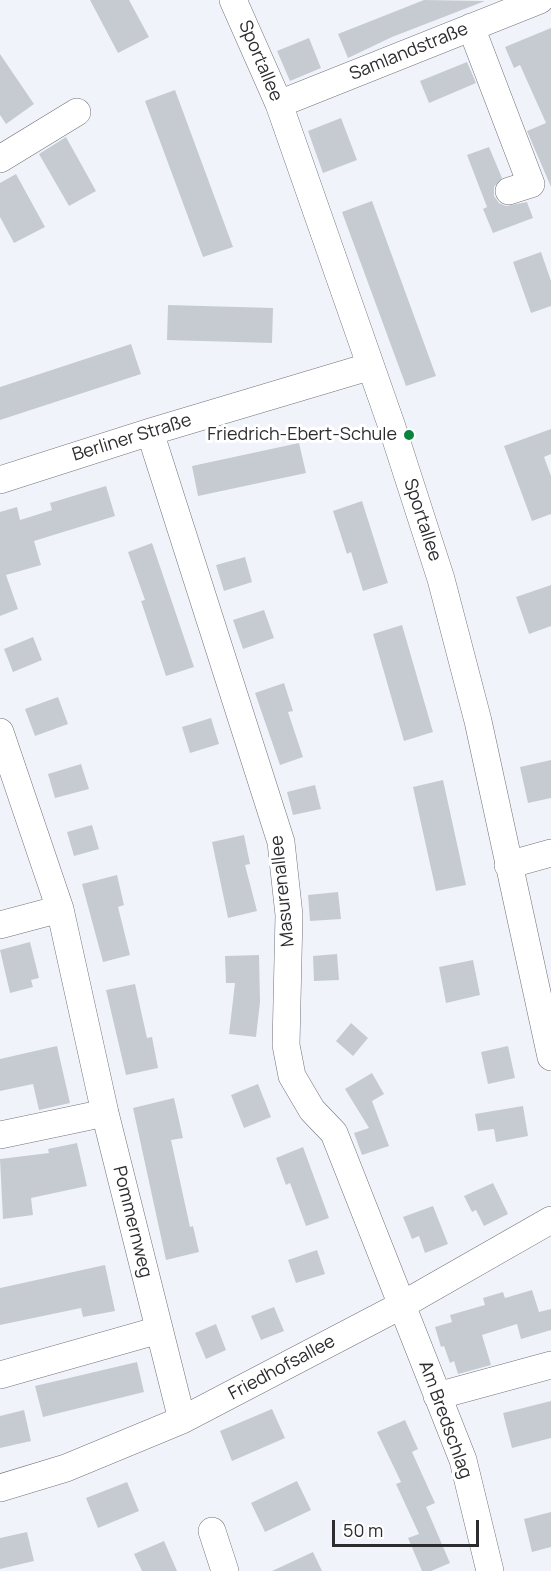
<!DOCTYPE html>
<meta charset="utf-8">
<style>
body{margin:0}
#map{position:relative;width:551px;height:1571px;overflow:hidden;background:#f1f3fb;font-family:Manrope,sans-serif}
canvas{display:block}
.scale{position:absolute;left:332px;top:1520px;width:147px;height:27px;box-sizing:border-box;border:3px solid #2c2c2f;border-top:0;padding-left:8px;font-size:18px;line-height:21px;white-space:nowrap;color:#2c2c2f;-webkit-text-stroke:4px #fff;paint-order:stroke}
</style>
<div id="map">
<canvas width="551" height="1571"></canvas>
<div class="scale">50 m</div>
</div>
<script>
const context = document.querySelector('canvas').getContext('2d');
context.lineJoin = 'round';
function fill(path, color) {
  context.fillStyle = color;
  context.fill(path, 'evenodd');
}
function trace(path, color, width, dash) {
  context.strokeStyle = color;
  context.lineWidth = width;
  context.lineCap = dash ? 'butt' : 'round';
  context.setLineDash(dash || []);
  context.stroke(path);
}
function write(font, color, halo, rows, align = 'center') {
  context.font = font + ' Manrope,sans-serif';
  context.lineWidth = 6;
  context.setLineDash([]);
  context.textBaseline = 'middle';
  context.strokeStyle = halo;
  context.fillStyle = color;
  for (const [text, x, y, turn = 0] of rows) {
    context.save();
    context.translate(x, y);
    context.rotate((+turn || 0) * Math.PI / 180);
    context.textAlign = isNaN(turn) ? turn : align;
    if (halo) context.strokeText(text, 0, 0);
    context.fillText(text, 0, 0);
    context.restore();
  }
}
fill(new Path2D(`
 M90,0H129L149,37L118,53Z
 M424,0L485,1L392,37L348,58L338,34Z
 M551,28V187L527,131L546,123L520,65L514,68L505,47Z
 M309,38L321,68L290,81L277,51Z
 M0,54L34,104L6,124L0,115Z
 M467,62L476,83L429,103L420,81Z
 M175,90L233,247L203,257L145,101Z
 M341,118L357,160L323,173L308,131Z
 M66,137L96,191L69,206L39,154Z
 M489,147L502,178L494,187V196L499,203L506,206L527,202L533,218L493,233L483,209L487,207L467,155Z
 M16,174L45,227L14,243L0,217V183Z
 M372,201L436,376L406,386L342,212Z
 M541,252L551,281V306L531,313L513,262Z
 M168,305L273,308L272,343L167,340Z
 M131,344L141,374L0,420V387Z
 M551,429V454L544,457L551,476V514L532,521L504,446Z
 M299,443L306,473L198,496L192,466Z
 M106,486L115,516L34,541L41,565L6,575L18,609L0,616V512L17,507L20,520L52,510L50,503Z
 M362,501L388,583L363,591L351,552L347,554L333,511Z
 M152,543L194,667L166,676L141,601L145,600L128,552Z
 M245,557L252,582L224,591L216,565Z
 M551,585V626L529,634L516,597Z
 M264,610L274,638L243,649L233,620Z
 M402,625L433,732L404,741L373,634Z
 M33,637L42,660L13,672L4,649Z
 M284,683L293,711L288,712L303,757L280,765L255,693Z
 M58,697L68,724L35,736L25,709Z
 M211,718L219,744L190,753L182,727Z
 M551,760V798L528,803L520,767Z
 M81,764L89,789L55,798L48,774Z
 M443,780L466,885L436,891L413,787Z
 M315,785L321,809L293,815L287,792Z
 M92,825L99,849L74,856L67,832Z
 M244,835L250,864L245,865L257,911L228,918L212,842Z
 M117,875L124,905L118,907L130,955L103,962L82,884Z
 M338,892L341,919L310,921L308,895Z
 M30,942L39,978L31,980L33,987L10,993L0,950Z
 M337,954L339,980L314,981L313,956Z
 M259,955L260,1002L256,1037L229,1034L235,983H226L225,956Z
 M473,960L480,995L446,1003L439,967Z
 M135,984L147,1038L152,1037L158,1068L126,1075L106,990Z
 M351,1023L368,1038L353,1056L336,1041Z
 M57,1046L70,1103L39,1110L33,1084L0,1091V1059Z
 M508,1046L515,1078L488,1084L481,1052Z
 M372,1073L384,1094L372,1101L389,1146L362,1155L354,1133L369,1128L345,1089Z
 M258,1084L271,1117L244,1128L231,1095Z
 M174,1098L183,1138L171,1140L190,1227L193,1226L199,1252L166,1260L133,1108Z
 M523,1106L528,1136L496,1142L494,1129L478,1131L475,1114Z
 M77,1143L87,1186L31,1198L33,1215L3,1219L0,1159L49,1153L48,1149Z
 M303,1147L329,1218L306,1226L290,1183L286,1185L276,1158Z
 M493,1183L508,1214L484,1226L476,1210L472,1212L464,1196Z
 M433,1206L448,1244L425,1253L419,1236L412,1239L403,1217Z
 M317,1250L325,1274L296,1283L288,1260Z
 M105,1265L115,1311L83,1317L81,1308L0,1325V1288Z
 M532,1290L539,1312L551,1309V1330L521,1339L517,1324L482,1335L491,1365L458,1374L454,1361L450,1363L444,1346L441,1347L435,1327L452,1322L450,1315L485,1305L483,1298L503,1292L505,1298Z
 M274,1307L284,1331L261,1340L251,1316Z
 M216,1324L226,1350L206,1359L195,1333Z
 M137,1362L144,1392L43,1417L35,1386Z
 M551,1401V1438L512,1448L503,1413Z
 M272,1409L285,1438L232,1461L220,1431Z
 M24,1410L31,1441L0,1448V1416Z
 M405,1420L418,1449L412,1452L435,1503L426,1507L450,1563L431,1571H422L408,1538L419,1534L396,1484L401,1482L377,1432Z
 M297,1481L311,1510L265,1532L251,1503Z
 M127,1482L139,1511L98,1528L86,1498Z
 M551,1512V1547L532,1552L524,1519Z
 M27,1532L34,1561L0,1569V1538Z
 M164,1541L177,1571H142L134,1554Z
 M313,1552L322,1571H272Z`), '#c6cbd2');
const minor = new Path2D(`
 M233,0L279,104L391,424L441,579L478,721L551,1057
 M471,27L531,184L509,191
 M279,104L540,0
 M0,159L77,112
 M150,432L281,842L289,915L286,1045L292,1076L312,1110L334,1133L463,1460L490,1571
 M0,480L150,432L368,367
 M0,732L60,909L105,1113L182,1420
 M508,865L551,853
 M0,925L60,909
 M0,1135L105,1113
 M0,1375L159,1330
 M437,1396L551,1365
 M0,1488L66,1468L182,1420L402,1305L551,1220
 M212,1531L225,1571`);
trace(minor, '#72737a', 28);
trace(minor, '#fff', 27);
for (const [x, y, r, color] of [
 [409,435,6,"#08843d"]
]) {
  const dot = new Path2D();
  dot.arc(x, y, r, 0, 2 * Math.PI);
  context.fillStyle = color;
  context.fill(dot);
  trace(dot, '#fff', 2);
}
write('18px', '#2c2c2f', '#fff', [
 ["Samlandstraße",409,52,-22],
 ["Sportallee",260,61,67],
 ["Berliner Straße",132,438,-17],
 ["Sportallee",422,520,72],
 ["Masurenallee",283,891,-96],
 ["Pommernweg",132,1222,76],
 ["Friedhofsallee",282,1368,-28],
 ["Am Bredschlag",445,1420,70]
]);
write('18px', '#2c2c2f', '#fff', [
 ["Friedrich-Ebert-Schule",397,435]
], 'right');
</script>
